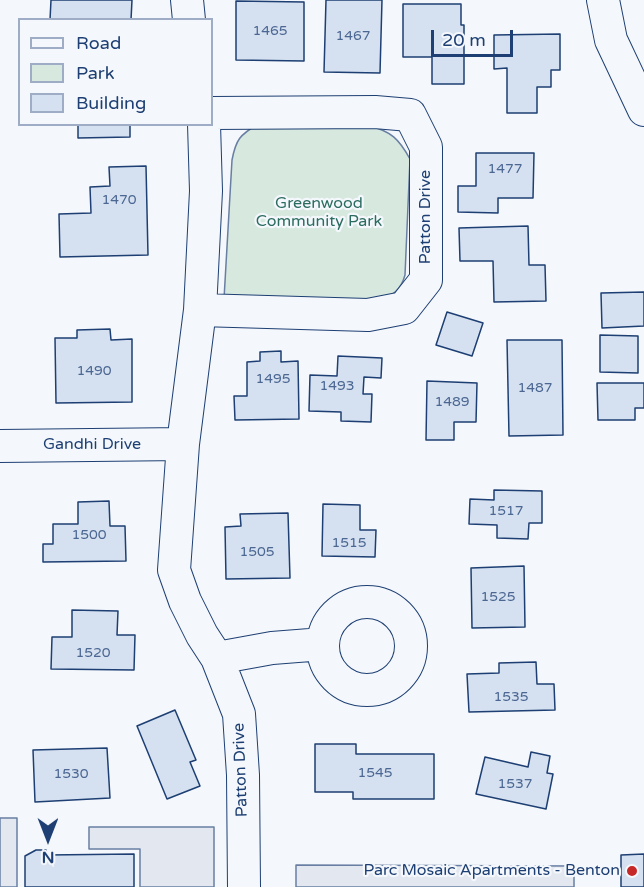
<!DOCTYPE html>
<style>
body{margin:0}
#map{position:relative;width:644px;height:887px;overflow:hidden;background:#f4f7fb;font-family:"Varela Round",sans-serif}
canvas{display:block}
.legend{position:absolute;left:18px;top:18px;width:195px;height:108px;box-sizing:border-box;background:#f4f7fb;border:2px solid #9eadc5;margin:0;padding:8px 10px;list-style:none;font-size:18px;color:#1d3f73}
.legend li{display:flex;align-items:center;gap:12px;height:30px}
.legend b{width:30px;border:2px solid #9eadc5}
.north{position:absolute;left:18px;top:809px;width:60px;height:60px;-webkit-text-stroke:4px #f4f7fb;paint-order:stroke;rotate:180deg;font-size:16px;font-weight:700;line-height:24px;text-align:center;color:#1d3f73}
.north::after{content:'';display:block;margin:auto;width:21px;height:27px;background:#1d3f73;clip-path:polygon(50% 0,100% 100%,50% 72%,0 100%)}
.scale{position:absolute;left:431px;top:30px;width:82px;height:27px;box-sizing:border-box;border:3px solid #1d3f73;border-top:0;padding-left:8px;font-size:18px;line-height:21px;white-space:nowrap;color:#1d3f73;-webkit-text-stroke:4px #f4f7fb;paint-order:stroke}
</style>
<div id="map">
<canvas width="644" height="887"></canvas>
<ul class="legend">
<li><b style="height:8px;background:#f4f7fb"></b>Road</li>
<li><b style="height:16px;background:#d7e8df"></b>Park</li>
<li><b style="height:16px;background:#d5e0f0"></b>Building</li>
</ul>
<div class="north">N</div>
<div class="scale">20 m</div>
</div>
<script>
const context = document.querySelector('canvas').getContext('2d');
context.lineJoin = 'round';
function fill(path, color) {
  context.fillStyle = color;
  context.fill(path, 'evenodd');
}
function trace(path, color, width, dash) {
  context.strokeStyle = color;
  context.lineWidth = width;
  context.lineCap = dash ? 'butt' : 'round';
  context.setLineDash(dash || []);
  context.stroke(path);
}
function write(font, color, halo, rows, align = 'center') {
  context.font = font + ' "Varela Round",sans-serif';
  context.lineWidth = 4.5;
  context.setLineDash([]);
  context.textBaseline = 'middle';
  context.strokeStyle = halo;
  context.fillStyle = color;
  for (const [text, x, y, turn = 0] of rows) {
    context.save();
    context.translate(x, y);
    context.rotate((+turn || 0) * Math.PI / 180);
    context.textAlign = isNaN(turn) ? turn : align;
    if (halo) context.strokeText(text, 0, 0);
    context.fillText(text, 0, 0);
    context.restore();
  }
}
const green = new Path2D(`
 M258,124L369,126C391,131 399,139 410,159L405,275C401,290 393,295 378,302L224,299L232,160C236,139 240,135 258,124Z`);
fill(green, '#d7e8df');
trace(green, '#687fa3', 1.5);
const parking = new Path2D(`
 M0,818H17V887H0Z
 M89,827H214V887H140V849H89Z
 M296,865L574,866V887H296Z`);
fill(parking, '#e3e8f0');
trace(parking, '#687fa3', 1.5);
const building = new Path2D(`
 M51,0H132L131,20H50Z
 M326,0H382L380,73L324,72Z
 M236,1L304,2V61L236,60Z
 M403,4H461V25H464V84H432V57H403Z
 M560,34V70H551V87H537V113H507V68L494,69V35Z
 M78,124H130V137L78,138Z
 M476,153H534L533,198H498V213L458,212V186H476Z
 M146,166L148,255L60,257L59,214L91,213L90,187L110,186L109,167Z
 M528,226L529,265H545L546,301L494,302L493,261H460L459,228Z
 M644,292V326L602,328L601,293Z
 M447,312L483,323L472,356L436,345Z
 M110,329L111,340L132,339V402L56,403L55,338H77V330Z
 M600,335L638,336V373L600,372Z
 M507,340H562L563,435L509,436Z
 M281,351V362L298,361L299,419L235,420L234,396H247V362L260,361V352Z
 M338,356L382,358L381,378L364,377L363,394H372L371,422L341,421V412L309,411L310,375L337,376Z
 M427,381L477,383L476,422H454V440H426Z
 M597,383H644V408H635V420H598Z
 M494,490L542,491V523H529L528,539L497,538V525L469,524L470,499L494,500Z
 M109,501L110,526H125L126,561L43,562V544H53V524H78V502Z
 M323,504L360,505V530H376L375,557L322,556Z
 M288,513L290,578L226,579L225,527L241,526L240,514Z
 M524,566L525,627L472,628L471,568Z
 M72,610L118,611L117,635H135L134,670L51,669L52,637H72Z
 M536,662L537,684H554L555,710L469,712L467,674L499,673V663Z
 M175,710L196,760L190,762L200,786L167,799L137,726Z
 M315,744H356V754H434V799H353V792H315Z
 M107,748L110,798L35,802L33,750Z
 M531,752L550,756L547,773L553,774L546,809L476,794L485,757L528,767Z
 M36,850H46L47,855L134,854V887H25V856Z
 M644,854V887H621V855Z`);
fill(building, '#d5e0f0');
trace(building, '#1d3f73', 1.5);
const minor = new Path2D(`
 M187,0L189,20
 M603,0L611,40L644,110
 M204,124L206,191L200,310L183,444L174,570L185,601L202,635L217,658L239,714L243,775L244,887
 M200,310L368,315L404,308L426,280V147L410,115L375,112L212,113
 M0,446L183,444
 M323 646a44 44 0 1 1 88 0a44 44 0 1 1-88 0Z
 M217,658L272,648L323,644`);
trace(minor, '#1d3f73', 34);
trace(minor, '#f4f7fb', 32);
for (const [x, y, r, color] of [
 [632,871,6,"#c62828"]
]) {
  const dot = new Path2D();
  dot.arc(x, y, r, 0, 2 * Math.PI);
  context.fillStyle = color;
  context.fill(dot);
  trace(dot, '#f4f7fb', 2);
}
write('14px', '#4b6792', null, [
 ["1465",270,31],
 ["1467",353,36],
 ["1477",505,169],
 ["1470",119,200],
 ["1490",94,371],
 ["1495",273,379],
 ["1493",337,386],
 ["1487",535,388],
 ["1489",452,402],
 ["1517",506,511],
 ["1500",89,535],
 ["1515",349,543],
 ["1505",257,552],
 ["1525",498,597],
 ["1520",93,653],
 ["1535",511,697],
 ["1545",375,773],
 ["1530",71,774],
 ["1537",515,784]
]);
write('16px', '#2c6c60', '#f4f7fb', [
 ["Greenwood",319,204],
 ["Community Park",319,222]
]);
write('16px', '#1d3f73', '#f4f7fb', [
 ["Patton Drive",426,217,-90],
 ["Gandhi Drive",92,445],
 ["Patton Drive",241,770,-92]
]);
write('16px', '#1d3f73', '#f4f7fb', [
 ["Parc Mosaic Apartments - Benton",620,871]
], 'right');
</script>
